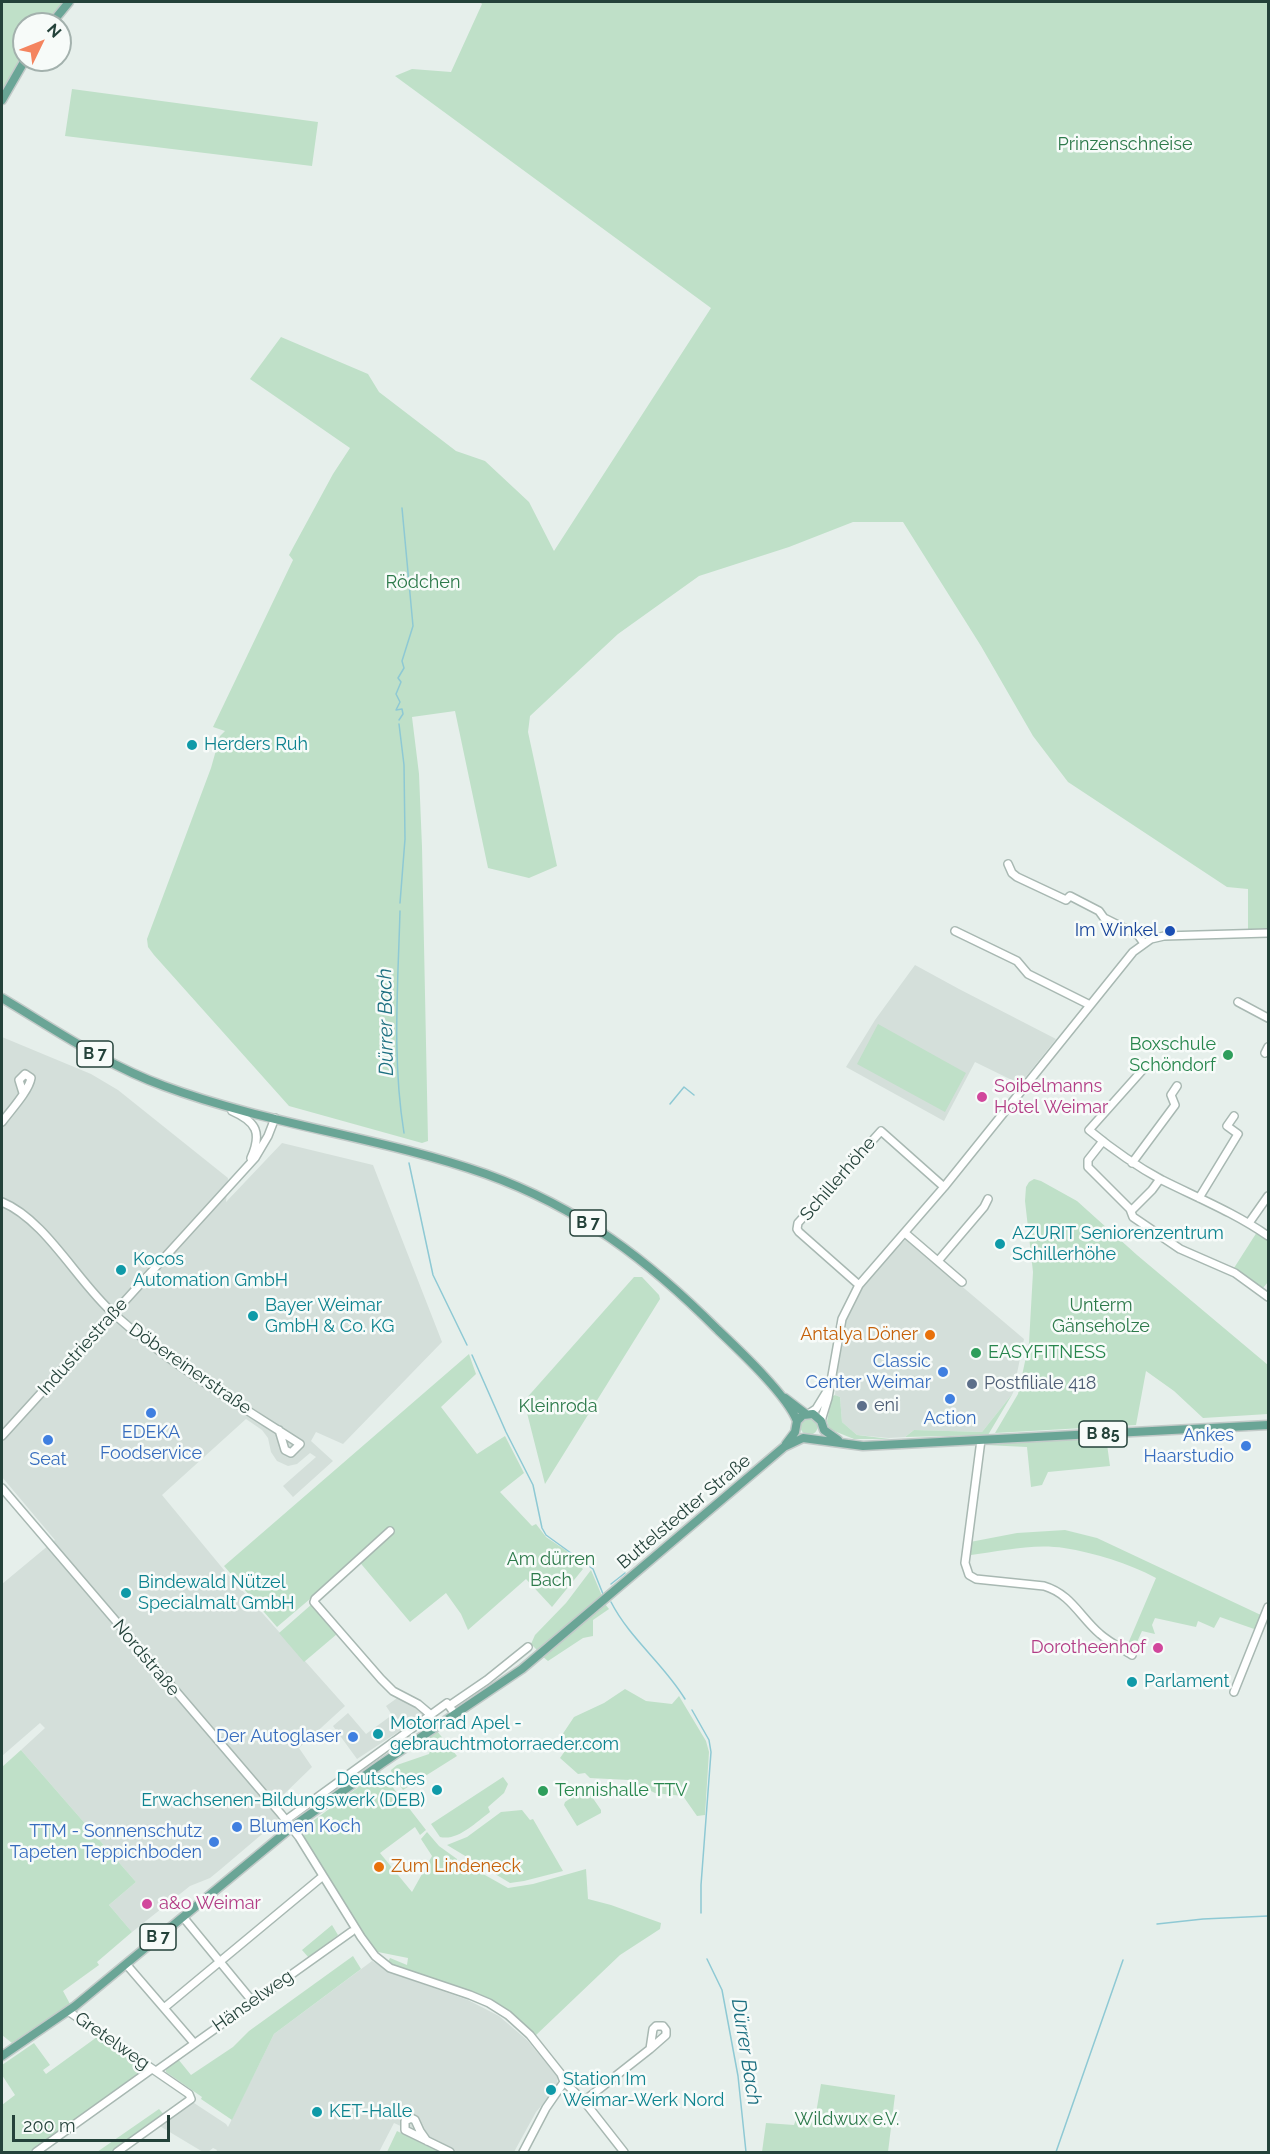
<!DOCTYPE html>
<meta charset="utf-8">
<style>
body{margin:0}
#map{position:relative;width:1270px;height:2154px;overflow:hidden;background:#e6efeb;font-family:Raleway,sans-serif}
canvas{display:block}
.frame{position:absolute;inset:0;border:3px solid #24423a;pointer-events:none}
.north{position:absolute;left:12px;top:12px;width:60px;height:60px;box-sizing:border-box;background:#f7fbf9;border:2px solid #a3b1ad;border-radius:50%;rotate:47deg;font-size:16px;font-weight:700;line-height:24px;text-align:center;color:#24423a}
.north::after{content:'';display:block;margin:auto;width:21px;height:27px;background:#f4845f;clip-path:polygon(50% 0,100% 100%,50% 72%,0 100%)}
.scale{position:absolute;left:12px;top:2115px;width:158px;height:27px;box-sizing:border-box;border:3px solid #24423a;border-top:0;padding-left:8px;font-size:18px;line-height:21px;white-space:nowrap;color:#24423a;-webkit-text-stroke:4px #f7fbf9;paint-order:stroke}
</style>
<div id="map">
<canvas width="1270" height="2154"></canvas>
<div class="frame"></div>
<div class="north">N</div>
<div class="scale">200 m</div>
</div>
<script>
const context = document.querySelector('canvas').getContext('2d');
context.lineJoin = 'round';
function fill(path, color) {
  context.fillStyle = color;
  context.fill(path, 'evenodd');
}
function trace(path, color, width, dash) {
  context.strokeStyle = color;
  context.lineWidth = width;
  context.lineCap = dash ? 'butt' : 'round';
  context.setLineDash(dash || []);
  context.stroke(path);
}
function write(font, color, halo, rows, align = 'center') {
  context.font = font + ' Raleway,sans-serif';
  context.lineWidth = 5;
  context.setLineDash([]);
  context.textBaseline = 'middle';
  context.strokeStyle = halo;
  context.fillStyle = color;
  for (const [text, x, y, turn = 0] of rows) {
    context.save();
    context.translate(x, y);
    context.rotate((+turn || 0) * Math.PI / 180);
    context.textAlign = isNaN(turn) ? turn : align;
    if (halo) context.strokeText(text, 0, 0);
    context.fillText(text, 0, 0);
    context.restore();
  }
}
fill(new Path2D(`
 M915,965L959,989L1056,1039L1020,1084L975,1062L944,1121L846,1067L875,1020Z
 M2,1037L91,1074L118,1090L228,1178L226,1202L282,1143L373,1165L442,1342L343,1444L316,1432L311,1441L333,1461L293,1497L283,1486L316,1457L310,1453L297,1464L288,1466L277,1461L271,1452L268,1438L262,1430L246,1419L162,1495L224,1570L345,1706L299,1748L312,1767L276,1802L260,1783L254,1787L281,1818L221,1869L210,1878L190,1886L132,1932L109,1905L136,1882L21,1750L45,1728L40,1723L2,1756V1584L55,1540L2,1477Z
 M906,1239L1024,1339L1013,1393L982,1432L914,1430L905,1437L889,1438L857,1435L842,1422L840,1397L835,1395L841,1336L847,1317L856,1297L872,1274Z
 M400,1696L427,1713L357,1759L333,1726L348,1713L366,1734L392,1715L386,1706Z
 M372,1961L391,1973L468,2000L499,2016L527,2040L557,2076L558,2086L536,2112L514,2152H458L394,2123L379,2152H216L217,2150L213,2148L208,2152H203L158,2125L191,2101L226,2124L228,2127L274,2034Z`), '#d4dfda');
fill(new Path2D(`
 M2,2H65L46,24H24V55L2,93Z
 M480,2H1268V929H1248V889L1227,887L1068,782L1033,736L981,646L903,522H853L789,547L699,576L618,634L530,716L528,732L557,866L529,878L488,868L455,711L412,717L419,774L422,847L428,1141L422,1143L289,1106L154,955L148,947L147,939L211,768L220,736L225,731L213,727L293,560L289,555L333,474L350,448L250,379L281,337L368,374L379,392L456,451L485,461L529,502L554,551L711,308L395,76L412,69L451,72L482,4Z
 M72,89L318,122L312,166L65,136Z
 M878,1024L966,1073L945,1112L857,1064Z
 M1034,1179L1041,1181L1077,1201L1137,1255L1268,1365V1414L1203,1418L1174,1391L1146,1371L1136,1425L995,1433L1018,1394L1029,1343L1033,1272L1025,1201L1026,1187L1029,1182Z
 M1257,1232L1268,1241V1282L1263,1288L1234,1268Z
 M634,1277H642L659,1295L660,1299L545,1484L524,1401Z
 M469,1354L476,1374L441,1407L477,1454L505,1436L524,1473L500,1492L532,1526L536,1524L546,1537L580,1560L583,1564L580,1566L583,1569L552,1607L526,1579L468,1630L461,1614L446,1593L410,1622L357,1559L277,1627L224,1566Z
 M1013,1393L988,1435L905,1437L914,1430L982,1432Z
 M835,1395L840,1397L842,1422L857,1435L890,1439H854L829,1429L827,1421L830,1407L828,1406L831,1397Z
 M800 1426a9 9 0 1 1 18 0a9 9 0 1 1-18 0Z
 M1106,1437L1110,1466L1048,1472L1042,1485L1031,1487L1027,1447L985,1445L987,1443Z
 M1065,1530L1097,1538L1263,1616L1257,1630L1220,1617L1214,1628L1198,1621L1196,1627L1155,1618L1152,1625L1155,1634L1142,1631L1134,1649H1131L1127,1646L1156,1578C1128,1563 1095,1553 1064,1548C1035,1543 1000,1551 971,1555L970,1542L1017,1533Z
 M591,1570L602,1596L538,1651L531,1644L535,1635L566,1603Z
 M312,1604L337,1634L304,1662L279,1633Z
 M605,1604L609,1609L593,1620V1636L583,1638L548,1661L542,1656Z
 M625,1689L646,1701L672,1704L679,1696L706,1741L709,1752L705,1815L697,1816L683,1796L655,1793L629,1780L590,1778L585,1773L578,1774L560,1758L567,1748L566,1739L562,1735L574,1717L604,1703Z
 M437,1731L457,1756L403,1790L392,1774L391,1770L397,1765L429,1754L432,1745L428,1737Z
 M21,1750L136,1882L109,1905L132,1932L97,1962L99,1965L63,1991L70,2004L12,2043L2,2035V1767Z
 M380,1771L426,1830L420,1835L415,1827L380,1853L412,1892L432,1856L421,1839L427,1832L439,1846L457,1859L456,1868H458L460,1861L508,1888L533,1884L586,1869L588,1899L611,1905L661,1923L660,1929L620,1955L535,2036L470,1992L396,1966L388,1962L390,1958L407,1965L408,1958L378,1952L371,1945L304,1837L305,1827Z
 M503,1777L508,1784L504,1793L488,1807L490,1812C475,1823 458,1841 440,1837L431,1824Z
 M586,1788L601,1810V1813L577,1826L564,1805L565,1802Z
 M522,1810L530,1820L533,1819L563,1871L524,1881L510,1883L447,1845L467,1837L501,1812Z
 M332,1925L338,1935L309,1958L302,1950Z
 M353,1956L361,1969L274,2034L232,2120L201,2099L202,2097L166,2072V2068L178,2059L191,2075L233,2047L249,2031Z
 M97,2037L144,2070L29,2152H2V2105L15,2095L2,2075V2065L34,2043L50,2065L43,2070L46,2074Z
 M821,2084L895,2095L888,2152H762L766,2123L794,2125L798,2113H816Z
 M159,2109L166,2117L117,2152H97Z
 M397,2131L439,2152H387Z`), '#bfe0c8');
trace(new Path2D(`
 M399,720L403,714L402,709L396,710L400,702L396,694L401,682L398,678L404,668L402,661L413,626L402,508
 M399,724L404,765L405,839L400,903
 M400,911C398,985 392,1059 404,1133
 M670,1104L684,1087L694,1095
 M409,1163L433,1275L467,1345
 M472,1355L506,1432L533,1485L542,1528L546,1535L593,1569L603,1594
 M611,1584L625,1573
 M611,1602C630,1639 664,1664 685,1699
 M692,1710L709,1740L711,1752L701,1885V1913
 M1157,1924L1203,1919L1268,1916
 M707,1959L722,1990L738,2076L746,2152
 M1056,2152L1123,1960`), '#8ec9d4', 1.5);
const minor = new Path2D(`
 M1008,864L1012,873L1017,877L1066,900L1070,896L1099,911L1104,918L1138,935L1143,942
 M955,931L1017,961L1028,974L1090,1005
 M1238,1002L1268,1018
 M1265,1053L1268,1047
 M1147,1065L1089,1130C1112,1149 1136,1166 1162,1180C1198,1198 1235,1213 1268,1236
 M232,1111C257,1122 262,1133 251,1158
 M2,1122C10,1111 29,1091 31,1078L25,1074L19,1080L23,1093
 M1103,1141L1088,1160V1167L1130,1209L1133,1217L1180,1249L1235,1273L1268,1297
 M1132,1163L1175,1105L1171,1095L1177,1086
 M1199,1198L1238,1134L1227,1126L1234,1116
 M2,1202C46,1220 78,1283 115,1315C171,1365 238,1404 300,1444L291,1453L285,1450L279,1430
 M1131,1211L1152,1190L1160,1179
 M1249,1223L1268,1196
 M905,1233L962,1282
 M938,1261L984,1207L988,1199
 M859,1285L799,1232L797,1229L798,1223L881,1131L944,1187
 M810,1413L816,1409L827,1391
 M821,1421L828,1398L842,1319L859,1285L944,1187L1133,952L1151,939L1164,936L1268,933
 M2,1436L255,1158L268,1136L275,1118
 M981,1440L965,1563L969,1575L976,1579L1044,1586C1071,1594 1080,1617 1100,1634C1109,1642 1121,1648 1132,1655
 M2,1488L281,1814L299,1837L361,1937L375,1956L390,1968L470,1995L489,2003L508,2015L530,2035L561,2074L564,2082L546,2108L523,2152
 M390,1531L315,1599L314,1602L381,1679L393,1691L418,1704L431,1715
 M1234,1692L1268,1607
 M449,1706L487,1680L528,1647
 M286,1820L447,1703L455,1714
 M183,1917L253,2002
 M126,1964L194,2043
 M164,2008L323,1876
 M68,2011L189,2094L191,2099L117,2152
 M156,2071L351,1932
 M564,2082L584,2101L624,2152
 M584,2101L650,2049L653,2029L656,2026H663L666,2030V2035L650,2049
 M427,2141L420,2131L415,2120L411,2118L405,2121V2130L450,2152
 M36,2152L152,2069`);
const major = new Path2D(`
 M51,24L69,2
 M2,100L25,60
 M2,998C54,1029 106,1065 164,1086C269,1125 381,1137 486,1174C580,1208 648,1260 718,1330C740,1351 787,1395 797,1421L795,1432L786,1444
 M785,1398L806,1414
 M797,1421L803,1415L813,1414L821,1421L824,1430L838,1440
 M2,2056L75,2006L292,1827L381,1764L522,1669L784,1447L803,1438L863,1446L1268,1425`);
trace(minor, '#a8b8b2', 10);
trace(major, '#c2cac8', 11);
trace(minor, '#fff', 7);
trace(major, '#6aa596', 8);
for (const [x, y, r, color] of [
 [192,745,6,"#0f9aa8"],
 [1170,931,6,"#1a4fb4"],
 [1228,1055,6,"#2e9e5b"],
 [982,1097,6,"#d1479c"],
 [1000,1244,6,"#0f9aa8"],
 [121,1270,6,"#0f9aa8"],
 [253,1316,6,"#0f9aa8"],
 [930,1335,6,"#e8710a"],
 [976,1353,6,"#2e9e5b"],
 [943,1372,6,"#3f7fe0"],
 [972,1384,6,"#5c6f8a"],
 [950,1399,6,"#3f7fe0"],
 [862,1406,6,"#5c6f8a"],
 [151,1413,6,"#3f7fe0"],
 [48,1440,6,"#3f7fe0"],
 [1246,1446,6,"#3f7fe0"],
 [126,1593,6,"#0f9aa8"],
 [1158,1648,6,"#d1479c"],
 [1132,1682,6,"#0f9aa8"],
 [378,1734,6,"#0f9aa8"],
 [353,1737,6,"#3f7fe0"],
 [437,1790,6,"#0f9aa8"],
 [543,1791,6,"#2e9e5b"],
 [237,1827,6,"#3f7fe0"],
 [214,1842,6,"#3f7fe0"],
 [379,1867,6,"#e8710a"],
 [147,1904,6,"#d1479c"],
 [551,2090,6,"#0f9aa8"],
 [317,2112,6,"#0f9aa8"]
]) {
  const dot = new Path2D();
  dot.arc(x, y, r, 0, 2 * Math.PI);
  context.fillStyle = color;
  context.fill(dot);
  trace(dot, '#f7fbf9', 2);
}
for (const [x, y, w] of [
 [95,1054,36],
 [588,1223,36],
 [1103,1434,48],
 [158,1937,36]
]) {
  const box = new Path2D();
  box.roundRect(x - w / 2, y - 13, w, 26, 4.5);
  context.fillStyle = '#f7fbf9';
  context.fill(box);
  trace(box, '#24423a', 1.5);
}
write('bold 16px', '#24423a', null, [
 ["B 7",95,1054],
 ["B 7",588,1223],
 ["B 85",1103,1434],
 ["B 7",158,1937]
]);
write('18px', '#2d7a4b', '#f7fbf9', [
 ["Prinzenschneise",1125,145],
 ["Rödchen",423,583],
 ["Unterm",1101,1306],
 ["Gänseholze",1101,1327],
 ["Kleinroda",558,1407],
 ["Am dürren",551,1560],
 ["Bach",551,1581],
 ["Wildwux e.V.",847,2120]
]);
write('18px', '#0d838f', '#f7fbf9', [
 ["Herders Ruh",204,745],
 ["AZURIT Seniorenzentrum",1012,1234],
 ["Schillerhöhe",1012,1255],
 ["Kocos",133,1260],
 ["Automation GmbH",133,1281],
 ["Bayer Weimar",265,1306],
 ["GmbH & Co. KG",265,1327],
 ["Bindewald Nützel",138,1583],
 ["Specialmalt GmbH",138,1604],
 ["Parlament",1144,1682],
 ["Motorrad Apel -",390,1724],
 ["gebrauchtmotorraeder.com",390,1745],
 ["Deutsches",425,1780,"right"],
 ["Erwachsenen-Bildungswerk (DEB)",425,1801,"right"],
 ["Station Im",563,2080],
 ["Weimar-Werk Nord",563,2101],
 ["KET-Halle",329,2112]
], 'left');
write('18px', '#164399', '#f7fbf9', [
 ["Im Winkel",1158,931]
], 'right');
write('18px', '#27864d', '#f7fbf9', [
 ["Boxschule",1216,1045,"right"],
 ["Schöndorf",1216,1066,"right"],
 ["EASYFITNESS",988,1353],
 ["Tennishalle TTV",555,1791]
], 'left');
write('18px', '#b23c85', '#f7fbf9', [
 ["Soibelmanns",994,1087],
 ["Hotel Weimar",994,1108],
 ["Dorotheenhof",1146,1648,"right"],
 ["a&o Weimar",159,1904]
], 'left');
write('18px', '#24423a', '#f7fbf9', [
 ["Schillerhöhe",838,1179,-49],
 ["Industriestraße",83,1347,-48],
 ["Döbereinerstraße",190,1369,35],
 ["Buttelstedter Straße",684,1512,-40],
 ["Nordstraße",146,1658,50],
 ["Hänselweg",253,2001,-35],
 ["Gretelweg",112,2041,35]
]);
write('18px', '#c56008', '#f7fbf9', [
 ["Antalya Döner",918,1335],
 ["Zum Lindeneck",391,1867,"left"]
], 'right');
write('18px', '#366cbe', '#f7fbf9', [
 ["Classic",931,1362],
 ["Center Weimar",931,1383],
 ["Action",950,1419,"center"],
 ["EDEKA",151,1433,"center"],
 ["Foodservice",151,1454,"center"],
 ["Ankes",1234,1436],
 ["Haarstudio",1234,1457],
 ["Seat",48,1460,"center"],
 ["Der Autoglaser",341,1737],
 ["Blumen Koch",249,1827,"left"],
 ["TTM - Sonnenschutz",202,1832],
 ["Tapeten Teppichboden",202,1853]
], 'right');
write('18px', '#4e5e75', '#f7fbf9', [
 ["Postfiliale 418",984,1384],
 ["eni",874,1406]
], 'left');
write('italic 20px', '#1c6f80', '#f7fbf9', [
 ["Dürrer Bach",386,1022,-91],
 ["Dürrer Bach",746,2052,81]
]);
</script>
